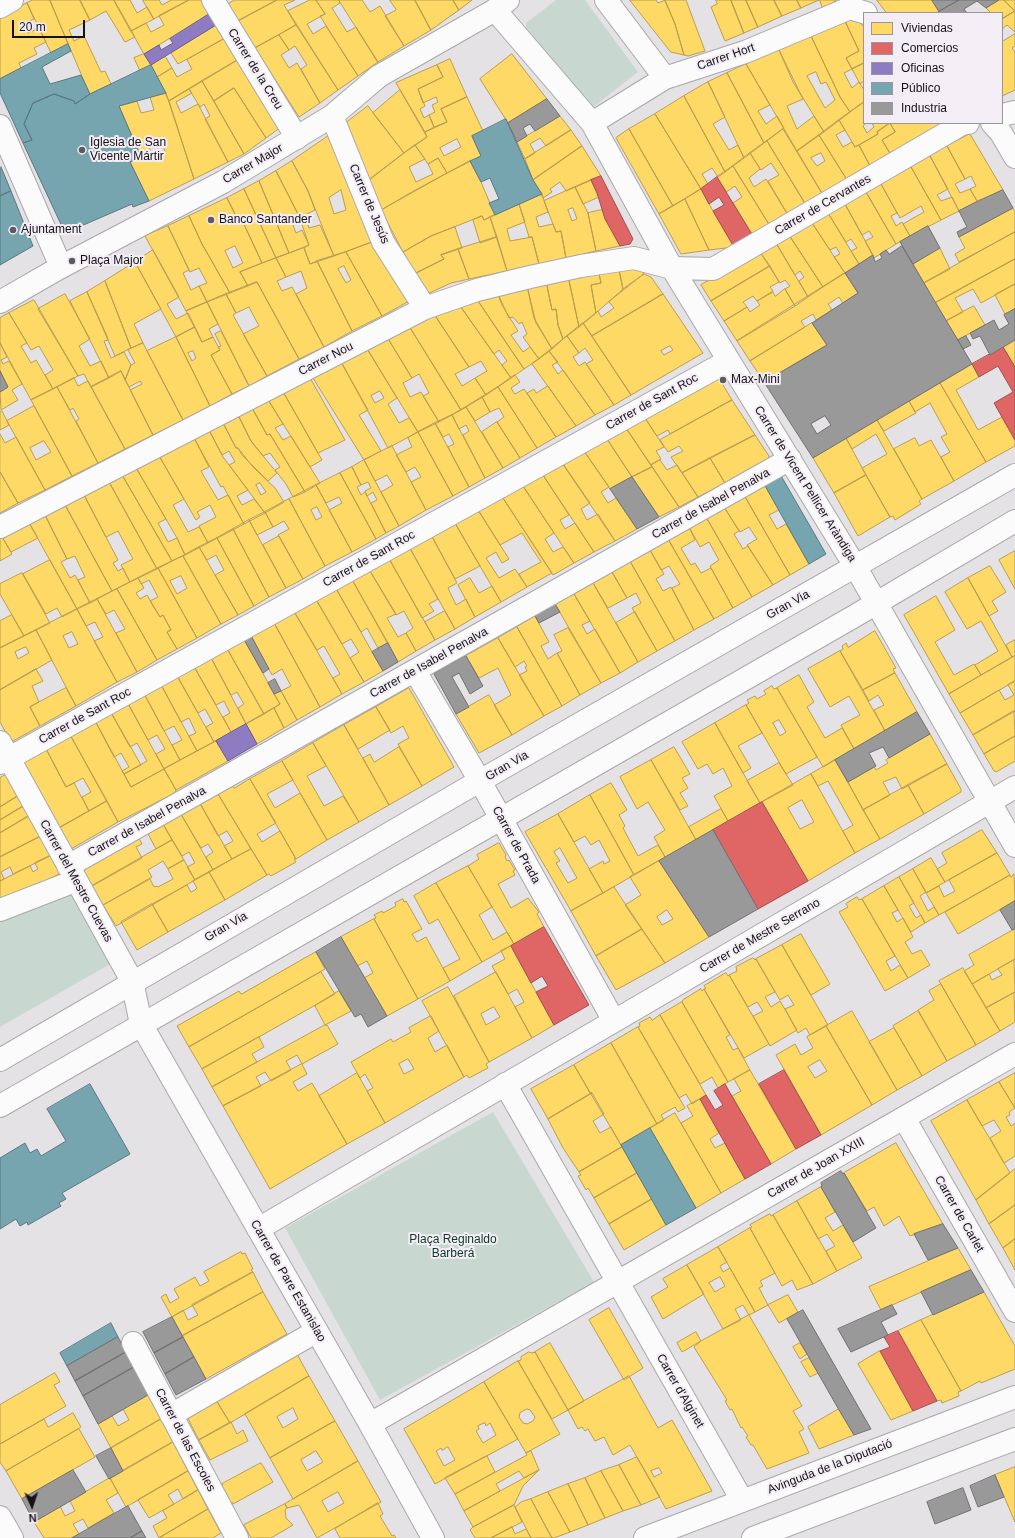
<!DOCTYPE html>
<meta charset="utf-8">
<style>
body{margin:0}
#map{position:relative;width:1015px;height:1538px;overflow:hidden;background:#e5e2e6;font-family:Helvetica,sans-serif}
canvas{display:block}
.legend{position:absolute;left:863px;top:12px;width:140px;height:112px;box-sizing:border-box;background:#f3edf6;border:1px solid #9a959c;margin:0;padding:5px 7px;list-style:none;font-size:12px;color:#151215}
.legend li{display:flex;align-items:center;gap:8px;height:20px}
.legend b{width:20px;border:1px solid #9a959c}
.north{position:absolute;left:12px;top:1486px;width:40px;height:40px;-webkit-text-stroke:3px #f3edf6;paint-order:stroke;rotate:177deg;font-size:11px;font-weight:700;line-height:16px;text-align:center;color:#151215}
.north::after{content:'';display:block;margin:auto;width:14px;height:18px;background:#151215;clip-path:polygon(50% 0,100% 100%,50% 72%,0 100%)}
.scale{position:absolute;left:12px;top:20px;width:73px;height:18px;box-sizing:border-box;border:2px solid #151215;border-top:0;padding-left:5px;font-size:12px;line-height:14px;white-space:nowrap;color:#151215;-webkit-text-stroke:3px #f3edf6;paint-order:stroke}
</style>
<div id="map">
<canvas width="1015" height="1538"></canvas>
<ul class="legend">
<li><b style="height:11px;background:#ffd966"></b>Viviendas</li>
<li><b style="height:11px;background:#e06666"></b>Comercios</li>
<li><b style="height:11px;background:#8e7cc3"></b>Oficinas</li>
<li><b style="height:11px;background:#76a5af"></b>Público</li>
<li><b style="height:11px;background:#999"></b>Industria</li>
</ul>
<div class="north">N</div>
<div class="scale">20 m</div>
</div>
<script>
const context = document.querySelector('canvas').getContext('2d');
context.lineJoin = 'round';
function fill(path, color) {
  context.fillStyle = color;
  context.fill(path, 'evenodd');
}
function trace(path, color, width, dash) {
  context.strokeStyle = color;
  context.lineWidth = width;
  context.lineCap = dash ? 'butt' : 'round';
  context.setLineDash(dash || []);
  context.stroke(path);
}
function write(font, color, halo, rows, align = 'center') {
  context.font = font + ' Helvetica,sans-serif';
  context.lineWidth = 4;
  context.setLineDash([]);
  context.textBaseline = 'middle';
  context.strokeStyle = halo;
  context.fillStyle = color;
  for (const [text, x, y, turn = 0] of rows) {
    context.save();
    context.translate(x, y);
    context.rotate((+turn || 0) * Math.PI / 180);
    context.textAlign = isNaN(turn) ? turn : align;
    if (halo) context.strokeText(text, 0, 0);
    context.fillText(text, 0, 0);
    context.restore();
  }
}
fill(new Path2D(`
 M556,0H585L638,72L592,108H586L526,28V23Z
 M72,889L112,963L0,1027V918Z
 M493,1112L594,1282L380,1400L285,1228Z`), '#c8d8d0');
const homes = new Path2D(`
 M33,0H50L68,44L51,53L27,3Z
 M50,0H80L90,20L69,30L74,41L84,36L101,72L105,71L111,84L90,94Z
 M80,0H114L135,37L125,42L106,11L90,20Z
 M114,0H130L137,13L147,7L154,19L131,31Z
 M143,0H159L162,5L171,0H189L154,19Z
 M189,0H208L214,11L144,54L131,31L146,23L151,32L164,25L159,16Z
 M235,0H277L238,21L228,4Z
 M277,0H295L284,5L296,25L255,48L238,21Z
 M310,0H316L325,14L307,24L313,34L326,26L358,76L338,90L288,11Z
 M316,0H339L340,3L332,8L347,32L356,27L378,62L358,76L320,16L325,14Z
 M339,0H362L370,12L380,6L404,46L378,62Z
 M390,0H415L431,30L404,46L385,16L396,10Z
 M415,0H453L459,10L431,30Z
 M453,0H472L459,10Z
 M630,0H656L658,3L665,0L675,24L684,55L671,52Z
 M665,0H686L705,51L688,56L684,55L675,24Z
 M716,0H731L744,33L725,41L711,7L717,4Z
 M731,0H746L758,27L744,33Z
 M746,0H774L782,16L758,27Z
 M774,0H797L801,8L782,16Z
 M797,0H819L801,8Z
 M820,0H836L824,11Z
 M877,0H932L939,11L937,13H887Z
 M999,0H1004L1015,11L1002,19V13H991L986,8Z
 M1004,0H1015V11Z
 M27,3L34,19L23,24L28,33L39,28L46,42L34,48L37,54L19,63L21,68L0,79V18Z
 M1015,11V32L1007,25L1002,29V19Z
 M854,17L864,27V63L852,69L846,58L859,51L845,21Z
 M845,21L859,51L846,58L852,69L844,73L852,88L859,82L864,90V102L850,112L840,97L811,36Z
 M221,22L229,36L178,64L171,53Z
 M296,25L338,90L320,103L301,69L307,65L295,46L289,50L279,35Z
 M1015,34V46L1012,48L1015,52V90L1002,96V42Z
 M279,35L289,50L281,55L289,68L297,63L320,103L299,117L255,48Z
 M229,36L241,58L169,101L157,77L172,68L177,77L192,69L187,60Z
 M811,36L840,97L850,112L824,132L793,82L779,50ZM816,72L821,84L826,82L835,100L825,108L807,76Z
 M779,50L803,99L787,106L797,129L814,116L824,132L797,151L746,64Z
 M144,54L151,65L140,71L134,58Z
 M512,54L547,99L508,123L480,79Z
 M165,56L172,68L157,77L151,65Z
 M241,58L285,124L266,138L234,88L214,101L202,81Z
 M450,59L467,97L441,109L447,122L434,127L429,115L435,112L432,105L438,102L436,97L423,103L418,89L443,77L437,65Z
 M864,63V81L860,84L852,69Z
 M746,64L770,105L758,111L766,124L777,116L784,128L764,143L727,73Z
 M437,65L443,77L418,89L425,106L420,109L424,118L429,115L434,127L425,132L396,83Z
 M727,73L764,143L744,158L708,82Z
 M202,81L244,154L228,162L205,119L210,116L204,104L200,107L189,89Z
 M708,82L725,117L713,124L729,150L738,145L744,158L725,172L684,96Z
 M234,88L266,138L244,154L214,101Z
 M189,89L192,93L176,102L181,113L198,104L228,162L194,179L169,101Z
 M400,90L427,137L404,153L373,113Z
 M166,93L194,179L149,201L130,162L141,157L119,106L137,101L141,113L154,110L150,97ZM161,139L165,152L152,156L148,143Z
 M684,96L725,172L718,177L712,168L702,174L708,184L701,189L655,114Z
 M467,97L483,131L472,136L481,156L447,173L438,158L428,164L415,145L427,137L425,132L447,122L441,109ZM457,139L461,147L444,156L440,148Z
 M864,102V123H866L863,126L867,133L874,127L872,123H890L877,132L878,134L855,147L839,120Z
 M368,106L404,153L369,180L346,123Z
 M655,114L701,189L673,206L629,129Z
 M560,116L571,130L546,146L540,138L530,144L535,153L525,159L517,142Z
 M839,120L845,130L836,135L843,147L852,142L855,147L859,145L870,166L847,180L819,135Z
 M890,123L895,132L882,140L891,155L870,166L859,145L878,134L877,132Z
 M890,123H945L891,155L882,140L895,132Z
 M629,129L673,206L659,214L616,138Z
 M783,129L823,195L806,205L767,141Z
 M571,130L582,146L533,180L525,159Z
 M334,132L375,241L334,256L308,191L292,161ZM341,190L346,210L334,214L329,198Z
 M970,134L1003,190L977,201L970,189L976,186L971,176L965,179L947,146Z
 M819,135L847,180L823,195L797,151ZM821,153L825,161L817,166L811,158Z
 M767,141L806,205L788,215L768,181L779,175L771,163L761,170L750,153Z
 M415,145L425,159L409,167L416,182L433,174L428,164L438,158L447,173L381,210L369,180Z
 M582,146L601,176L566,191L560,182L550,189L552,192L543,198L533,180Z
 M947,146L965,179L955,184L960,193L970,189L977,201L959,211L930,156Z
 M750,153L760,169L749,178L754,187L766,179L788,215L770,226L733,166Z
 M930,156L948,189L937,195L941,201L952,197L959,211L941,220L911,167Z
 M292,161L308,191L315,210L305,215L309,228L320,225L334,256L310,264L304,248L309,245L299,216L276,171Z
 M470,161L481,182L495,215L484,220L482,216L431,236L403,252L381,210L412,192Z
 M733,166L770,226L753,236L733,203L742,197L735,186L726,192L717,177Z
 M911,167L941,220L910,236L903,224L924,212L921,206L900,218L881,184Z
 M276,171L299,216L291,220L296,233L302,230L309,245L289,253L259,181Z
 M591,180L599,197L583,204L575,187Z
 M259,181L289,253L276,258L244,189Z
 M881,184L897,213L891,216L896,226L902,222L910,236L896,244L866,192Z
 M575,187L588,213L596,251L566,258L561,231L556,232L544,201ZM573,208L577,219L572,221L568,210Z
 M244,189L276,258L262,263L242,220L239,222L227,198Z
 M701,189L713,211L734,247L709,250L685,199Z
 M866,192L896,244L874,258L865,241L873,237L869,231L862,235L845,204Z
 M542,194L548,212L536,217L539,227L553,224L556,232L561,231L566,258L539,264L532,237H529L519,204Z
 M227,198L239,222L242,220L262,263L240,272L248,286L230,293L202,244L189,216ZM235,246L243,263L233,268L225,251Z
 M685,199L691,212L709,250L681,254L659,214Z
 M519,204L525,222L507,229L510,241L532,237L539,264L507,271L490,217Z
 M845,204L873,255L859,264L851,251L857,248L851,239L846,242L828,213Z
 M1013,208L1015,212V232L959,262L955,254L965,248L959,237Z
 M602,210L620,246L596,251L588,213Z
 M828,213L859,264L845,273L834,257L840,254L836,247L830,250L812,223Z
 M189,216L202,244L230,293L207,302L199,286L207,283L199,268L190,272L168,226Z
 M482,216L484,220L490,217L497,237L480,243L473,220Z
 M812,223L845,273L823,287L789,235Z
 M168,226L189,270L183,273L191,290L199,286L207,302L186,311L145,236Z
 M455,227L462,248L441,255L444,259L414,274L403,252L431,236Z
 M1015,232V259L935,303L924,283Z
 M789,235L823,287L808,297L799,281L804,277L800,271L795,275L776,243Z
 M497,237L507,271L469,279L458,249Z
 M375,241L411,300L382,316L346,252Z
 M776,243L808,297L795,306L785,289L790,286L785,280L780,283L760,252Z
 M304,248L310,264L317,261L352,331L324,347L296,294L307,288L301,271L286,277L276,258Z
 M940,248L950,269L924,283L913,264Z
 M458,249L469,279L451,283L425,295L414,274L444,259L441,255Z
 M153,250L179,297L167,304L176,319L188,313L195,327L176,337L135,262Z
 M346,252L382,316L352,331L317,261ZM344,266L351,280L346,283L338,269Z
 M760,252L770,266L711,301L701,285Z
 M276,258L286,277L277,281L282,291L292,287L324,347L299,359L257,282L248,286L240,272Z
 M1015,259V284L981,303L973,289L955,298L963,312L946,321L935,303Z
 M135,262L161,309L134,324L143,343L131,348L105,281Z
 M634,262L644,274L623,289L618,265Z
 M618,265L623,289L596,313L591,285L601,283L598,269Z
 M770,266L779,282L770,287L773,291L757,301L753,296L743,302L747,307L724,321L711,301Z
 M598,269L601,283L591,285L596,313L579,327L568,276Z
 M845,273L858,293L843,303L839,297L828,304L832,310L816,320L813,314L801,321L805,327L750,361L737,341Z
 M644,274L651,277L663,294L592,336L583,323L598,311L601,317L614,308L609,302Z
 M568,276L579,327L563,339L558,325L556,309L552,310L546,281Z
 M105,281L131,348L115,356L87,292Z
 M546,281L552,310L556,309L558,325L563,339L552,349L536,323L527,286Z
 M257,282L299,359L267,376L243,334L259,326L249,307L236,313L226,294Z
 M1015,284V309L1005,314L995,295Z
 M527,286L534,318L552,349L539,359L523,337L527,334L522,322L519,324L513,317L509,318L497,292Z
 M785,289L795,306L737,341L724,321L747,307L750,312L760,305L757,301L773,292L775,296Z
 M87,292L107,336L108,340L104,341L111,358L124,352L131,365L125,380L121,371L109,378L70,301Z
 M497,292L502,305L518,331L511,335L523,352L530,347L539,359L524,369L476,298Z
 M65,294L90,339L79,346L90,366L101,361L109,378L91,387L84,374L78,376L38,309Z
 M226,294L236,313L233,315L267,376L249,386L207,302Z
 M663,294L703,353L631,395L592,336ZM670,346L673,350L664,355L661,351Z
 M476,298L524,369L511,378L502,365L507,361L499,350L494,354L458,303Z
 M34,300L78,376L53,389L45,375L53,370L39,346L31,350L9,313Z
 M207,302L218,324L209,329L213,337L202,342L186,311Z
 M458,303L511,378L486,395L475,378L487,371L481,361L469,367L434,314Z
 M974,306L985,325L958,340L946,321Z
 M9,313L27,343L21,346L31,363L36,360L53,389L31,400L0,343V318Z
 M434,314L469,367L455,374L462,386L475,378L486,395L461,410L409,326Z
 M583,323L631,395L614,405L586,364L593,360L585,348L579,353L567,336Z
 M812,323L827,345L764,382L750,361Z
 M409,326L461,410L439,422L423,396L429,393L419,374L412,378L387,337Z
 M195,327L202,342L213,337L220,350L211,355L232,394L210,406L176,337ZM193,351L196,358L192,361L188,353Z
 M221,331L249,386L232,394L211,355L220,350L218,347L221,346L215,334Z
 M567,336L579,353L573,357L579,366L585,362L614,405L595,415L549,351Z
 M176,337L210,406L183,420L147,351Z
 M387,337L412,378L403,383L410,397L421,392L439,422L418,432L366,347Z
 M1015,340V367L1003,347Z
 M0,343L7,357L1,360L3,364L9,361L22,384L12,390L18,400L1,410L0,392L8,387L0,371Z
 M143,343L183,420L153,435L130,390L142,384L140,381L129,387L125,380L131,365L135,363L128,350Z
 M366,347L397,398L388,404L399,423L409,418L418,432L388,448L340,360ZM380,391L384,398L375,403L371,396Z
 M549,351L558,362L552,365L558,374L563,370L595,415L576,426L532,364Z
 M340,360L368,410L359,415L381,451L364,460L311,375Z
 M972,364L979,377L956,390L978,430L1002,417L1015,440V446L986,462L940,383Z
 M121,371L153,435L125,449L91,387Z
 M515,375L520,382L511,388L514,393L515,394L524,389L556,437L537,448L498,387Z
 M309,376L345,440L318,453L282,390Z
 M74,378L78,386L88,381L125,449L98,463L76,421L79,419L73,408L70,410L57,387Z
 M719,378L732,400L670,434L668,430L657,436L643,415Z
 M940,383L986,462L954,481L941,457L950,452L941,437L947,434L930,403L915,412L909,401Z
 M548,386L576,426L556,437L527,393L534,389L536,393Z
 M57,387L98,463L72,476L31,400Z
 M498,387L537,448L520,458L497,422L504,417L499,408L490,412L482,397Z
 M282,390L322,460L310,467L267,398Z
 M482,397L490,412L475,421L466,407Z
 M267,398L283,424L275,428L283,440L291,436L320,483L305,492L270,434L267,435L251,406Z
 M732,400L755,435L682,473L671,457L683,451L679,446L668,452L660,440Z
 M909,401L916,413L884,431L877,420Z
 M34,406L72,476L45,490L7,421ZM44,441L51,452L36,460L30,448Z
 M251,406L267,435L270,434L305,492L293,497L286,484L275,470L280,467L270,453L263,456L251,441L237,413Z
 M466,407L503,468L485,478L463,435L469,431L466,425L459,429L452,415Z
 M2,411L9,425L0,430V412Z
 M237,413L251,441L277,473L268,481L242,455L238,448H236L222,421Z
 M452,415L485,478L469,487L448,447L454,444L449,434L443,437L435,423Z
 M643,415L664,447L656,451L661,459L651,465L624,425Z
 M877,420L922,499L919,501L921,504L895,520L893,516L890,517L862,468L887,454L876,434L852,449L846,438Z
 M222,421L236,448H238L253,467L275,488L284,502L265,513L229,465L235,462L229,451L222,455L208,428ZM260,483L266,492L261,495L256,485Z
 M497,422L520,458L503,468L482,432Z
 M435,423L469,487L453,496L418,432Z
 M624,425L652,467L632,477L605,436Z
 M208,428L223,457L248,490L237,496L242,505L254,499L265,513L244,524L223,486L221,487L193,436Z
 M418,432L453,496L426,510L411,482L421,477L415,467L406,472L396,455L412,447L408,438Z
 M0,434L5,443L16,437L45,490L18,503L0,472Z
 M755,435L769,456L768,460L725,483L710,458Z
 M193,436L209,467L201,471L205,478L218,500L228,495L244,524L208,543L199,526L216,517L210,505L197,512L200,517L196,520L158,454Z
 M605,436L632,477L610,489L582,448Z
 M846,438L866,475L834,493L813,458Z
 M915,438L919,446L931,440L954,481L922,499L894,449Z
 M392,446L426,510L399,526L381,492L393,485L387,475L375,481L364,460Z
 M582,448L609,487L601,492L608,503L616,498L637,529L615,541L560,460Z
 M158,454L184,499L173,505L188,532L199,527L208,543L185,555L177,538L135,466Z
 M559,458L590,503L581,509L587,520L598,514L615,541L594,552L539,469Z
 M710,458L725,483L698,497L682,473Z
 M364,460L399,526L386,533L371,503L377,500L373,492L367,496L365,491L371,488L368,482L361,485L352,467Z
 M660,460L667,470L677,465L698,497L679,507L651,465Z
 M135,466L166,519L158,523L168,542L177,538L185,555L172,561L121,473Z
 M352,467L361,485L357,487L361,495L365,492L386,533L376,539L340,473Z
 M652,467L679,507L659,517L632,477Z
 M539,469L569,515L560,520L565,529L575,523L594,552L574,563L519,480Z
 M0,472L18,503L0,513Z
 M121,473L172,561L157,569L108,480Z
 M340,473L376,539L352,552L329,510L342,503L339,497L326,503L316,485Z
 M866,475L890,517L858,536L834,493Z
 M108,480L157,569L130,582L121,565L133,559L118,531L106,537L83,493Z
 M519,480L554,533L545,539L553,552L563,547L574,563L553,575L499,492Z
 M764,484L779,510L769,515L777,529L786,524L809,564L790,575L744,495Z
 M316,485L352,552L325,566L289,499ZM317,507L322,517L316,520L311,510Z
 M499,492L552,573L527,587L519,574L541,562L522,533L500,545L475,505Z
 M83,493L118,560L113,563L118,571L123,568L130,582L112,591L64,503Z
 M744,495L790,575L773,585L747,545L757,539L749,527L740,532L724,507Z
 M289,499L325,566L303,579L278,535L289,529L284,521L273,527L265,512Z
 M64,503L112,591L90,603L78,580L85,577L75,556L67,559L44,513Z
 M475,505L509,559L502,563L496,552L486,558L499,578L515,569L527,587L501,602L452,518Z
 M724,507L739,531L734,534L743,549L748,546L773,585L752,597L706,517Z
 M265,512L273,527L257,535L249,520Z
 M44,513L67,559L61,562L70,578L75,575L90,603L77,609L28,521Z
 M706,517L752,597L733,608L710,566L719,560L709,542L700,547L689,527Z
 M452,518L480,566L455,579L429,531Z
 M249,520L286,588L269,597L233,529Z
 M28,521L38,538L11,552L1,535Z
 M689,527L695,540L681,548L691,565L695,563L701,573L711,568L733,608L714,619L668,539Z
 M233,529L269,597L254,606L217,538Z
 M429,531L457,583L448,588L456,605L466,599L475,617L455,629L407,543Z
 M1,535L12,554L0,561V536Z
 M279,536L303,579L286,588L263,545Z
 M217,538L254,606L238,615L215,575L224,570L216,555L207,560L199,547Z
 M668,539L714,619L694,630L672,588L680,584L669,566L661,570L650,550Z
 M407,543L438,599L429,604L434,611L422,618L387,555Z
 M199,547L238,615L221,624L183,556Z
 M650,550L664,574L656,579L663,591L671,587L694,630L675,641L630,561Z
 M1015,551V589L999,560Z
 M387,555L435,640L416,651L406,633L413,628L404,611L396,615L367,566Z
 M183,556L221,624L197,638L158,568ZM181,576L187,588L177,594L170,581Z
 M50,560L77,609L62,617L57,608L46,614L23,574Z
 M630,561L675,641L657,651L632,608L641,603L636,593L627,598L612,572Z
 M367,566L396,614L387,618L398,637L406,633L416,651L398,662L350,576Z
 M990,566L1006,592L992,601L998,611L989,616L968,578Z
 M158,568L197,638L177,649L167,632L171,630L163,615L160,617L150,601L158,597L149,580L141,584L138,578Z
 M612,572L627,598L608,608L593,583Z
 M22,573L50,623L24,636L0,594V584Z
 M350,576L388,643L378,648L367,628L361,632L334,585Z
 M138,578L144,588L136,593L140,599L147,595L160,617L163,615L171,630L167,632L177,649L157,660L117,589Z
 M470,578L479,593L492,586L501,602L475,617L458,585Z
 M968,578L1012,657L981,675L975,665L998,651L981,621L967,629L945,592Z
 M593,583L638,662L620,673L574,594Z
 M334,585L383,671L364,682L350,658L359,652L351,639L342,644L314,596Z
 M117,589L157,660L137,672L116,633L125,629L114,610L106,614L97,599Z
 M574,594L590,621L582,625L587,634L595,629L620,673L601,683L555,604Z
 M314,596L364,682L342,694L333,678L340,674L324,646L317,650L292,608Z
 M936,596L955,630L935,642L954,675L974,664L981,675L949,694L904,615Z
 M97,599L137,672L117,682L94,641L103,637L95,622L86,626L77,609Z
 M292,608L342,694L320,707L272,619Z
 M77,609L117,682L76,706L36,630ZM72,632L78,644L69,648L63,636Z
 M445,611L455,629L435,640L425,622Z
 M635,612L657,651L638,662L616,623Z
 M12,615L24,636L0,648V621Z
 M535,616L549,642L541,646L548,659L557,653L580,695L562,706L517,627Z
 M272,619L320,707L297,720L281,691L291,686L282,669L272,675L249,632Z
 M517,627L562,706L544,716L519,675L527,671L525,667L527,666L524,661L515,667L498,638Z
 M568,628L601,683L580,695L557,653L562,651L554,635Z
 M36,630L52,660L0,690V648ZM26,647L29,653L18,659L15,652Z
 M875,631L896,668L893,669L895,673L863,690L840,651L843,649L842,646L846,643L848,647Z
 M242,636L280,704L264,714L225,645Z
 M498,638L544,716L512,735L494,705L511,695L498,668L479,678L466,656Z
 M1015,640V656L1012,657L1006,645Z
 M225,645L264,714L246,724L238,708L244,704L237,692L231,695L209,654Z
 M840,651L885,731L854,749L841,725L860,715L849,696L830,707L808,669Z
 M209,654L246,724L231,732L223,717L230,713L224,701L216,705L192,663Z
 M1015,656V681L960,713L949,694Z
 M192,663L231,732L214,742L206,727L213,723L205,709L198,713L175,672Z
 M36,669L43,681L32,686L39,702L30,707L40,726L11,742L0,722V690Z
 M175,672L214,742L197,751L189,736L196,733L189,718L181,722L159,681Z
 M895,673L917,712L885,731L874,710L884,705L878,695L869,701L863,690Z
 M799,675L814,702L807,707L825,738L842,728L854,749L823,767L777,688Z
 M159,681L197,751L180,760L172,745L182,740L174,726L164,731L142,690Z
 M1015,681V711L973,735L960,713L999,690L1005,700L1014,695L1008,685Z
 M772,686L774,689L777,688L817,757L786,774L746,705L749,703L747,700L755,696L757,699L766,694L764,691ZM779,720L786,732L780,736L773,723Z
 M66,688L76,706L40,726L30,707Z
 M409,688L454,767L422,786L398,744L409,738L403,726L391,733L376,707Z
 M142,690L180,760L164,769L156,754L165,749L157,735L148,740L126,700Z
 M281,691L297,720L284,728L274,708L280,704L274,694Z
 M489,695L512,735L479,753L456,714Z
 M126,700L164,769L131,787L124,774L147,761L137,743L130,747L109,709Z
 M746,705L762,733L738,746L751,768L743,773L715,723Z
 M376,707L390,730L358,749L344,725Z
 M274,708L284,728L257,744L246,724Z
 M109,709L141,765L124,774L122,771L129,767L121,753L114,757L93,717Z
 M1014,711L1015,736L984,754L973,735Z
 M93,717L131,787L164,769L176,790L175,793L118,822L68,731Z
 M715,723L760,803L728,821L714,796L732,786L723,768L713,774L707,764L698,769L682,742Z
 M344,725L389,805L359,822L313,743Z
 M68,731L107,801L89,811L82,797L91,792L83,778L66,787L44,745Z
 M930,734L947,764L902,789L896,777L883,782L890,795L863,810L848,782L874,767L876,770L888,763L886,760Z
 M1015,736V761L996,772L994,771L984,754Z
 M216,741L228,761L176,790L164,769Z
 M313,743L326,766L307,776L324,806L343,796L359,822L327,840L282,761Z
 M44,745L66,787L74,783L89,811L59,828L20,758Z
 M399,747L422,786L389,805L363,758L370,754L374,762Z
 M674,747L690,774L682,778L688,788L680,793L688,806L680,810L651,760Z
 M651,760L696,840L665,857L654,837L665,830L648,802L637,809L620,777Z
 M835,760L880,839L855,853L843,831L853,825L828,781L818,786L811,774Z
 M282,761L293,780L267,794L275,808L300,793L327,840L296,859L250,779Z
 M779,763L793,785L760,803L747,781Z
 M947,764L961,789V792L924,814L908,785Z
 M9,773L21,794L0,807V778Z
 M811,774L855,853L808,881L762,802ZM802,800L814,822L800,829L788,808Z
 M250,779L276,823L257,834L262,842L280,831L296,859H294L296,862L271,876L269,874L267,875L215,789L229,780L234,788Z
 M611,783L627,810L619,815L625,826L623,828L638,856L658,845L665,857L634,875L590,795Z
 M908,785L924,814L880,839L863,810Z
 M215,789L251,849L232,859L224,846L233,841L227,831L218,836L197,798Z
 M21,794L27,804L0,820V807Z
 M590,795L634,875L603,893L589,869L603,861L604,864L610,861L599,840L591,845L585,836L574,842L558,814Z
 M197,798L232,859L213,870L206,857L213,852L208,844L201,848L178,809Z
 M107,801L118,822L71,849L59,828Z
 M27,804L32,814L0,833V820Z
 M178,809L213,870L195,880L187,867L195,863L189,852L182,856L160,819Z
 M721,809L728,821L696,840L689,827Z
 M32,814L43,835L0,857V833Z
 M558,814L603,893L571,911L525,832ZM560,848L577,878L568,883L556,863L560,861L554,852Z
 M160,819L172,840L156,849L145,828Z
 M982,830L997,853L945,882L937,869L947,863L942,853Z
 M136,833L142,844L136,847L142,858L92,886L80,865Z
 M43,835L54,854L13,874L10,867L1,872L4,879L0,881V857Z
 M172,840L184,860L168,869L163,861L148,870L152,877L103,905L92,886Z
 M499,843L506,855L505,857L507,861L509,860L515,870L513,871L515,875L498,884L511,908L528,898L539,912L537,914L544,927L514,944L468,866L479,859L477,855Z
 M251,849L267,875L225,900L209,872Z
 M997,853L1010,875L939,915L926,893L939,886L944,897L955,891L949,880Z
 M54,854L63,872L36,886L0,899V881L30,866L33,872L38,869L35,863Z
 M931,858L945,882L926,893L913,869Z
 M184,860L195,880L116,926L103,905L150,879L154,887L157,886L158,887L173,879L168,869Z
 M659,861L709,937L665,963L625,905L641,895L630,877ZM667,910L673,919L662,925L657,917Z
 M468,866L492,907L479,915L493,940L507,932L514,944L482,962L436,883Z
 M913,869L926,892L920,896L928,911L934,907L939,915L925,923L899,877Z
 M209,872L225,900L168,932L152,904L187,885L191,892L195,890L197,888L193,881Z
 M1014,874L1015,901L958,934L945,912L1010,875L1011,877Z
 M899,877L914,903L909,906L916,918L921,915L925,923L911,932L884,886Z
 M436,883L482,962L450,981L443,968L460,959L438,919L429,924L414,896Z
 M884,886L898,910L892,913L897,922L903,918L913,937L905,942L912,954L921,950L930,965L908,978L862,899Z
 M614,887L642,929L596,956L571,911Z
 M857,897L859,900L862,899L895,956L886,961L891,971L900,965L908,978L885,991L839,912L848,907L846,904Z
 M403,899L404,902L406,901L422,929L412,934L417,942L426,937L450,981L418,999L374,919L376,918L374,915L382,911L383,913L396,906L395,903Z
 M152,904L168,932L137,950L121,922Z
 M374,919L418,999L387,1016L364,978L373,973L367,961L357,966L341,937Z
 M642,929L665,963L616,990L596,956Z
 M1015,929V959L972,984L964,971L974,965L969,955Z
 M801,934L830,984L811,995L782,945Z
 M782,945L828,1025L810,1035L806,1028L798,1033L785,1009L794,1005L788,995L780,1000L756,959Z
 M511,946L554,1025L532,1038L515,1007L524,1002L517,989L508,994L492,966L505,959L501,951Z
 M316,952L325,969L189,1047L177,1026L239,991L241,994Z
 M753,958L755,960L756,959L775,992L765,997L771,1007L780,1001L797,1030L770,1046L753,1016L763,1011L757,1002L748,1007L729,975L737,971L736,967Z
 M1014,960L1015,992L986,1008L972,984L989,974L992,980L1002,975L998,969Z
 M963,968L1000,1031L976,1045L939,981Z
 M321,972L335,994L202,1069L189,1047Z
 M496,972L532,1038L489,1062L454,996ZM494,1007L500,1017L486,1025L481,1014Z
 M726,973L728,976L729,975L769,1044L744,1058L704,989L706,988L704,986Z
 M941,984L976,1045L947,1061L918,1010L934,1000L929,991Z
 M448,987L489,1062L486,1064L488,1068L469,1078L467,1075L464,1077L422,1001Z
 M701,989L702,991L704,989L730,1035L726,1037L733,1050L738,1048L750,1070L728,1082L682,1002L683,1000Z
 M339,991L351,1011L325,1025L315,1006Z
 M1014,993L1015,1022L1000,1031L986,1008Z
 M682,1002L728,1082L718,1088L712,1077L700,1084L660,1015Z
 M852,1011L897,1090L872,1105L826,1026Z
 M918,1011L947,1061L922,1076L893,1026Z
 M660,1015L706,1095L692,1104L686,1094L679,1098L638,1027L640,1026L639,1023L650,1017L652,1020Z
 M431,1016L439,1031L428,1038L435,1052L447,1045L464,1077L385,1123L367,1091L373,1088L365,1074L360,1078L351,1062L391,1039L393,1042L411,1032L409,1028ZM408,1059L414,1069L404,1074L399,1064Z
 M325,1025H327L338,1044L302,1064L297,1055L286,1061L291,1070L271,1081L265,1072L256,1077L261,1086L223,1106L212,1087Z
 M826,1026L872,1105L821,1135L776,1055L795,1044L801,1055L813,1048L807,1037ZM820,1060L827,1071L815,1078L808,1067Z
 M638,1027L685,1108L678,1112L675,1107L661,1115L664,1120L657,1124L611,1043Z
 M894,1028L922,1076L897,1090L869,1042Z
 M259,1037L264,1047L252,1054L257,1062L212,1087L202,1069Z
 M611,1043L657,1124L621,1145L574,1065Z
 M302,1064L307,1074L293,1082L298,1091L312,1083L347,1144L270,1189L223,1106Z
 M574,1065L590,1093H592L548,1119L531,1089Z
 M750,1070L796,1149L771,1164L732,1096L741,1091L734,1079Z
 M357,1073L385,1123L347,1144L319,1096Z
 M1015,1073V1108L999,1082Z
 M999,1082L1015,1108L1009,1112L1010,1115L1006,1117L1011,1126L1015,1123V1156L1004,1163L990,1138L1001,1131L994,1120L982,1126L967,1100Z
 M592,1093L604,1114L593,1121L600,1133L611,1127L622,1147L579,1172L563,1148L548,1119Z
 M700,1099L719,1133L710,1139L715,1148L725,1143L745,1179L721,1193L681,1123L693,1116L687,1106Z
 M967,1100L1010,1173L976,1200L931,1121Z
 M675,1113L721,1193L696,1208L650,1128Z
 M896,1143L943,1224L910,1236L899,1216L884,1226L874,1207L867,1211L844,1173Z
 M622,1147L637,1173L594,1198L588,1188L586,1190L578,1176L581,1175L579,1172Z
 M1015,1169V1205L989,1224L976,1200Z
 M637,1173L652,1199L609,1224L594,1198Z
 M821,1187L835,1212L825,1218L833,1231L843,1225L862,1258L837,1271L826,1251L835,1246L827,1234L818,1239L797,1201Z
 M652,1199L666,1225L624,1250L609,1224Z
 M797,1201L837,1271L813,1284L773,1215Z
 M1015,1205V1239L1003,1248L989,1224Z
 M770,1214L771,1216L773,1215L813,1284L797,1290L792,1280L782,1286L750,1228L752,1227L750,1225Z
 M750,1228L775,1273L760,1281L763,1286L759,1288L768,1305L755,1312L718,1247Z
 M1015,1239V1270L1003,1248Z
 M718,1247L727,1262L720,1266L723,1272L730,1268L755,1312L749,1315L743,1305L735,1309L741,1320L723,1329L687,1265ZM720,1277L725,1286L715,1292L709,1283Z
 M958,1248L971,1270L881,1310L869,1287Z
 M241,1252L242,1254L245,1253L253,1269L251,1270L253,1272L172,1317L161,1297L166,1294L170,1303L179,1298L174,1289L195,1277L200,1286L209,1281L204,1272Z
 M687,1265L704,1294L663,1319L651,1297L668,1287L663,1279Z
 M253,1272L263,1292L182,1336L172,1317L183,1310L188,1320L198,1315L192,1305Z
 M263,1292L287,1334L206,1379L182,1336Z
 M984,1292L1015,1346V1369L981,1383L980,1381L961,1391L921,1320Z
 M788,1295L798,1312L779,1323L768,1305Z
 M609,1308L643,1368L624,1380L589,1320Z
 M749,1315L802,1406L793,1411L804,1429L799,1432L809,1453L767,1469L753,1445H751L746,1437L748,1436L742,1427L741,1428L732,1409L730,1410L725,1401L727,1400L694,1347L701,1341Z
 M921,1320L961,1391L958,1392L959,1396L942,1403L941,1400L937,1401L898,1331Z
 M696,1332L701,1341L682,1352L677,1343Z
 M550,1343L584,1401L568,1410L535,1352Z
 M800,1343L807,1354L800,1359L793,1347Z
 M880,1351L913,1411L891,1420L858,1364Z
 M529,1352L532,1353L535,1352L568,1410L552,1419L518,1361L521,1360V1357Z
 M297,1354L309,1376L230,1423L216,1400Z
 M809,1358L818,1373L810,1377L801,1362Z
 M518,1361L560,1434L526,1453L484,1382ZM527,1409L530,1410L535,1417L533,1421L527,1424L523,1423L519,1417L520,1413Z
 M55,1373L60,1382L54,1385L66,1406L0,1444V1405Z
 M309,1376L335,1421L270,1458L245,1414ZM293,1408L298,1419L283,1428L277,1417Z
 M629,1376L658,1428L672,1420L712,1491L666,1509L630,1445L613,1455L604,1437L595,1441L588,1429L585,1431L582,1427L578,1429L568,1410ZM659,1468L662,1473L654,1477L651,1471Z
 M484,1382L518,1439L435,1484L404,1429ZM485,1423L486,1426L490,1423L496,1435L483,1443L476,1431L479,1429L478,1426ZM448,1447L455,1460L444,1466L436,1451L441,1448L442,1450Z
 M148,1395L161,1419L111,1448L98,1424L112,1416L118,1426L127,1421L129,1420L123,1409Z
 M216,1400L230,1423L199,1440L187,1417Z
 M839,1409L854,1435L819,1449L808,1427Z
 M73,1413L81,1427L6,1471L0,1462V1444L44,1419L48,1427Z
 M161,1419L173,1442L123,1471L111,1448Z
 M335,1421L358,1461L293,1499L270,1458ZM316,1451L323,1462L307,1471L301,1460Z
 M231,1422L237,1434L243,1430L248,1441L210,1460L199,1440Z
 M79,1429L95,1457L22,1499L6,1471Z
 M173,1442L188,1471L126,1507L110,1478Z
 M531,1451L539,1470L524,1478L519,1471L496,1484L500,1491L464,1511L455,1494L527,1455L526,1453Z
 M487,1456L495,1472L455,1494L445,1478Z
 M637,1457L660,1497L641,1505L619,1465Z
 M358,1461L381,1502L317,1538L299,1505L287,1508L285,1504ZM338,1492L344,1503L328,1512L322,1501Z
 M261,1463L273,1482L233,1504L232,1502L230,1504L221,1487L223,1485L222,1484Z
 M619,1465L641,1505L623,1511L601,1471Z
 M1015,1467V1522L995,1475Z
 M539,1470L523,1486L514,1505L473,1527L464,1511Z
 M188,1471L198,1490L183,1499L178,1489L168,1495L174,1504L149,1518L138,1500Z
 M601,1471L623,1511L605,1518L585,1478Z
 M110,1478L118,1493L106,1500L114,1513L88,1528L83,1519L73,1524L79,1534L72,1538H44L34,1522L60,1506L65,1516L75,1511L70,1501Z
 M585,1478L605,1518L588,1525L568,1484Z
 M568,1484L588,1525L570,1532L548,1492Z
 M198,1490L208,1509L159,1538L153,1526L167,1518L163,1511Z
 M548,1492L570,1532L554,1538H552L531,1499Z
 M531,1499L549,1533L552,1538H531L515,1507L521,1502Z
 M378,1503L383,1514L380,1516L392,1536L394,1535L396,1538H340L335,1529Z
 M285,1504L287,1508L285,1510L286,1518L293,1525L271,1538H251L244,1525Z
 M514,1505L522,1522L491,1538H475L470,1530L473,1527Z
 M208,1509L221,1533L213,1538H159Z
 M512,1527L515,1534L526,1529L531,1538H491Z`);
fill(homes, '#ffd966');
trace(homes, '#b99d4e', 1);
const shops = new Path2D(`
 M601,176L633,239L630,244L620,246L605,219L597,193L591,180Z
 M717,177L753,236L734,247L713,211L724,205L719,197L709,204L701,189Z
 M1003,347L1015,367V440L994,403L1013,392L998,366L979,377L972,364Z
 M762,802L808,881L758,909L713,830Z
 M544,927L589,1005L554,1025L536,992L548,986L542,976L531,983L511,946Z
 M784,1070L821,1135L796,1149L759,1084Z
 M725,1084L771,1164L745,1179L700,1099L706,1095L715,1110L723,1105L714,1091Z
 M898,1331L937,1401L913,1411L880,1351L890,1347L884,1337Z`);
fill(shops, '#e06666');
trace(shops, '#a34d4e', 1);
const offices = new Path2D(`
 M214,11L221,22L151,65L144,54L159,45L161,50L173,43L170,39Z
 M246,724L257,744L228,761L216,741Z`);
fill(offices, '#8e7cc3');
trace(offices, '#6a5c8f', 1);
const public = new Path2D(`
 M68,44L71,51L42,67L50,84L81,75L90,94L75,104L74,101L54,94L33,103L24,124L32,140L23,143L0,93V79Z
 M151,65L166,93L119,106L141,157L130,162L149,201L133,207L132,204L65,233L23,143L32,140L24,124L33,103L54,94L74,101L75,104L90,94Z
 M506,119L533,180L542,194L495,215L489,203L499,199L490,178L481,182L470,161L481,156L472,136Z
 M1,167L11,191L0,196V168Z
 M11,191L33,246L0,265V196Z
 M780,474L826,554L809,564L764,484Z
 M90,1084L130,1154L62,1193L66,1199L59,1203L61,1206L28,1225L27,1222L20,1226L16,1219L0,1229V1158L25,1143L30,1153L37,1149L41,1156L66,1141L47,1109Z
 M650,1128L696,1208L666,1225L621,1145Z
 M111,1323L118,1337L67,1366L60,1353Z`);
fill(public, '#76a5af');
trace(public, '#597981', 1);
const industry = new Path2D(`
 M932,0H959L939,11Z
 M959,0H999L986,8L977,1L964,9L967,13H937Z
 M547,99L560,116L535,131L530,124L523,128L527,136L517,142L508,123Z
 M1003,190L1013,208L959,237L957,232L967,227L959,211Z
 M928,226L940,248L913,264L900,242Z
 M902,246L972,364L813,458L764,382L827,345L812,323L858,293L845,273L873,255L875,262L882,258L880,254L886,250L889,254ZM825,416L831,425L817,434L811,424Z
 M1015,309V340L990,355L980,336L973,339L970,333L994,320L999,330L1009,324L1004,315Z
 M966,336L971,345L963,349L958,340Z
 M0,371L8,387L0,392Z
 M632,477L659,517L637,529L610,489Z
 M555,604L560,612L539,623L535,616Z
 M249,632L269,669L263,673L242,636Z
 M388,643L398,662L383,671L372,652Z
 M466,656L483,686L470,694L459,673L452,677L469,707L456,714L434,674Z
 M275,679L281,691L274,694L268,683Z
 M917,712L930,734L889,758L883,747L869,753L876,766L848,782L835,760Z
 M713,830L758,909L709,937L659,861Z
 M1015,901V929L1012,930L1000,910Z
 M341,937L387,1016L368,1027L361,1014L355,1017L316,952Z
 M841,1171L843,1174L844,1173L876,1228L853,1242L821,1187L822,1186L821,1183Z
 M943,1224L958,1248L928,1260L914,1234Z
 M971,1270L984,1292L933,1315L921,1292Z
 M892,1305L897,1314L881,1322L888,1335L851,1352L838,1329Z
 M803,1310L871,1429L854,1435L839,1410L787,1319Z
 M172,1317L183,1337L154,1353L143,1332Z
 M118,1337L126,1352L75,1381L67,1366Z
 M183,1337L194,1357L165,1374L154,1353Z
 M126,1352L134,1367L83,1396L75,1381Z
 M194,1357L206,1379L176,1395L165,1374Z
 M134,1367L148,1395L98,1424L83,1396Z
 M111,1448L123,1471L109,1479L96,1456Z
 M73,1470L86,1492L34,1522L22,1499Z
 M995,1475L1004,1497L978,1507L970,1486Z
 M963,1488L971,1510L935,1524L927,1502Z
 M128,1506L142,1531L130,1538H72Z
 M142,1531L146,1538H130Z`);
fill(industry, '#999');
trace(industry, '#717071', 1);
const minor = new Path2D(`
 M213,0L297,138
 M606,0L665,78
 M0,7L12,0
 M495,10L592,123L672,268L855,566L1015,846
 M1002,115L1015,112
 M332,116L383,242L425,308
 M592,123L665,78L745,52L850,8L866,13
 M992,123L1001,133L1015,157
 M0,126L61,267
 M0,527L425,308L477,290L530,277L581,266L634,258L672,268L713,269L962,124L968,123
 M415,671L480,781L614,1021
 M0,742L132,981L141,1024L370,1424L433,1538
 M0,763L728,361
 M68,866L790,459
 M0,910L75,881
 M505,1084L742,1500
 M904,1118L1015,1311
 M258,1229L1015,787
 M133,1343L237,1538
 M171,1415L317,1331
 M370,1424L1015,1054
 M0,1517L12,1538`);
const tertiary = new Path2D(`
 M0,302L61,267L223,182L332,116L379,76L495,10L508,0
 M0,1060L464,790L1015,475
 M0,1106L853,617L1015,521
 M645,1538L1015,1397
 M753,1538L1015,1439`);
trace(minor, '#a9a7aa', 24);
trace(tertiary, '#a9a7aa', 24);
trace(minor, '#fbfbfb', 22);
trace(tertiary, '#fbfbfb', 22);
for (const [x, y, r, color] of [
 [82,150,4,"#5e5b5e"],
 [211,220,4,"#5e5b5e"],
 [13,230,4,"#5e5b5e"],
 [72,261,4,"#5e5b5e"],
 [723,380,4,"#5e5b5e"]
]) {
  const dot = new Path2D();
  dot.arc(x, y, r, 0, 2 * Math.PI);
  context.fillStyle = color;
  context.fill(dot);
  trace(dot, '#f3edf6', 1.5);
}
write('12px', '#151215', '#f3edf6', [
 ["Carrer Hort",726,57,-19],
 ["Carrer de la Creu",255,69,58],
 ["Carrer Major",253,164,-30],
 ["Carrer de Jesús",369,204,67],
 ["Carrer de Cervantes",823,205,-30],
 ["Carrer Nou",326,359,-27],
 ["Carrer de Sant Roc",652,402,-29],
 ["Carrer de Vicent Pellicer Aràndiga",805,484,58],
 ["Carrer de Isabel Penalva",711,504,-29],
 ["Carrer de Sant Roc",369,559,-29],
 ["Gran Via",788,605,-29],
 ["Carrer de Isabel Penalva",429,663,-29],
 ["Carrer de Sant Roc",85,716,-29],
 ["Gran Via",507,766,-30],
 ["Carrer de Isabel Penalva",147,822,-29],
 ["Carrer de Prada",516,845,61],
 ["Carrer del Mestre Cuevas",76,881,61],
 ["Gran Via",226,927,-30],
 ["Carrer de Mestre Serrano",760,936,-30],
 ["Carrer de Joan XXIII",816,1168,-30],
 ["Carrer de Carlet",959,1214,60],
 ["Carrer de Pare Estanislao",288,1281,60],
 ["Carrer d'Alginet",680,1391,60],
 ["Carrer de las Escoles",185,1440,62],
 ["Avinguda de la Diputació",830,1467,-21]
]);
write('12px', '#151215', '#f3edf6', [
 ["Iglesia de San",90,143],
 ["Vicente Mártir",90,157],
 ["Banco Santander",219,220],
 ["Ajuntament",21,230],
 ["Plaça Major",80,261],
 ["Max-Mini",731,380]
], 'left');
write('12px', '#113826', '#f3edf6', [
 ["Plaça Reginaldo",453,1240],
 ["Barberá",453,1254]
]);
</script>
